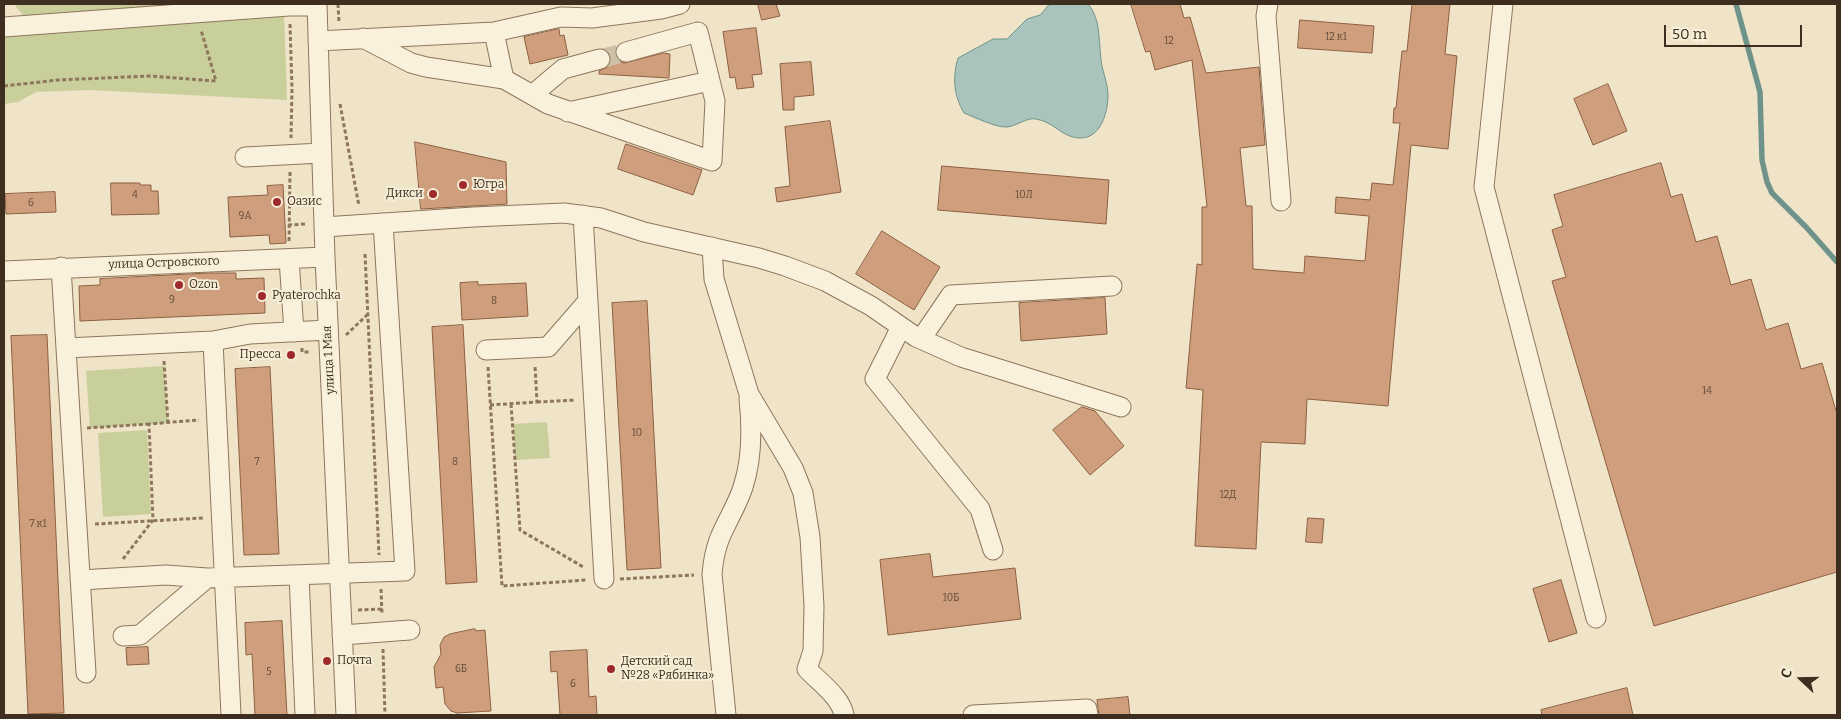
<!DOCTYPE html>
<meta charset="utf-8">
<style>
body{margin:0}
#map{position:relative;width:1841px;height:719px;overflow:hidden;background:#f0e4c8;font-family:Bitter,serif}
canvas{display:block}
.frame{position:absolute;inset:0;border:5px solid #3d2e20;pointer-events:none}
.north{position:absolute;left:1776px;top:654px;width:50px;height:50px;-webkit-text-stroke:4px #f7eed8;paint-order:stroke;rotate:291deg;font-size:14px;font-weight:700;line-height:20px;text-align:center;color:#3d2e20}
.north::after{content:'';display:block;margin:auto;width:18px;height:22px;background:#3d2e20;clip-path:polygon(50% 0,100% 100%,50% 72%,0 100%)}
.scale{position:absolute;left:1664px;top:25px;width:138px;height:22px;box-sizing:border-box;border:2px solid #3d2e20;border-top:0;padding-left:6px;font-size:15px;line-height:18px;white-space:nowrap;color:#3d2e20;-webkit-text-stroke:4px #f7eed8;paint-order:stroke}
</style>
<div id="map">
<canvas width="1841" height="719"></canvas>
<div class="frame"></div>
<div class="north">С</div>
<div class="scale">50 m</div>
</div>
<script>
const context = document.querySelector('canvas').getContext('2d');
context.lineJoin = 'round';
function fill(path, color) {
  context.fillStyle = color;
  context.fill(path, 'evenodd');
}
function trace(path, color, width, dash) {
  context.strokeStyle = color;
  context.lineWidth = width;
  context.lineCap = dash ? 'butt' : 'round';
  context.setLineDash(dash || []);
  context.stroke(path);
}
function write(font, color, halo, rows, align = 'center') {
  context.font = font + ' Bitter,serif';
  context.lineWidth = 4;
  context.setLineDash([]);
  context.textBaseline = 'middle';
  context.strokeStyle = halo;
  context.fillStyle = color;
  for (const [text, x, y, turn = 0] of rows) {
    context.save();
    context.translate(x, y);
    context.rotate((+turn || 0) * Math.PI / 180);
    context.textAlign = isNaN(turn) ? turn : align;
    if (halo) context.strokeText(text, 0, 0);
    context.fillText(text, 0, 0);
    context.restore();
  }
}
fill(new Path2D(`
 M14,4H184V10L33,16L23,15Z
 M284,14L287,100L89,90L36,92L18,102L4,104V35Z
 M164,366L168,423L90,428L86,371Z
 M547,422L550,458L515,460L513,424Z
 M147,430L151,514L103,517L98,433Z`), '#c9cf9b');
const water = new Path2D(`
 M1050,4H1088C1102,20 1098,45 1102,66C1104,75 1108,86 1108,95C1108,116 1098,144 1073,137C1060,134 1053,122 1036,119C1027,117 1017,126 1007,127C997,128 974,117 964,113C954,96 952,78 958,58L993,39H1007L1027,19L1040,15Z`);
fill(water, '#a9c4bc');
trace(water, '#6f938a', 1);
trace(new Path2D(`
 M1736,4L1760,92L1762,160L1767,182L1772,193L1806,227L1837,262`), '#6f938a', 5.5);
const building = new Path2D(`
 M758,4H776L780,16L762,20Z
 M1131,4H1180L1184,18L1190,17L1206,73L1259,67L1265,145L1240,148L1246,206H1252L1253,269L1304,273L1305,256L1365,261L1369,216L1335,213L1336,197L1370,200L1372,183L1393,185L1400,123H1393L1394,108H1396L1402,51H1407L1412,4H1450L1445,54L1457,56L1448,149L1411,145L1388,406L1307,399L1305,444L1261,442L1256,549L1195,546L1203,390L1186,388L1197,264L1202,265V207H1207L1192,60L1155,70L1150,51L1146,52Z
 M1300,20L1374,26L1372,53L1298,48Z
 M756,28L762,74L752,75L754,87L737,89L735,77L730,78L723,32Z
 M559,29L560,36L564,35L568,55L530,64L524,37Z
 M607,51H615L618,60L624,63L663,53L670,54L669,78L599,74V71L608,67L611,62V56Z
 M811,62L814,95L794,97V110H783L780,64Z
 M1608,84L1627,131L1593,145L1574,99Z
 M830,121L841,192L777,202L775,188L790,186L785,127Z
 M415,142L506,162L507,204L421,209Z
 M626,144L702,170L693,195L618,169Z
 M1661,163L1671,197L1682,194L1696,242L1717,236L1731,285L1751,279L1766,330L1788,323L1801,369L1822,363L1837,414V572L1654,626L1552,281L1566,277L1552,230L1563,226L1554,195Z
 M942,166L1109,180L1106,224L938,210Z
 M111,183H140V185H151V191H158L159,214L112,215Z
 M283,185L286,243L270,244L269,235L230,237L228,197L268,195L267,186Z
 M55,192L56,212L6,214L5,194Z
 M882,231L940,267L914,310L856,274Z
 M209,273H236V279L264,278L265,313L80,321L79,286L100,285V279Z
 M478,282V285L526,283L528,316L462,320L460,283Z
 M1105,298L1107,334L1021,341L1019,303Z
 M647,301L661,568L627,570L612,303Z
 M463,325L477,582L446,584L432,327Z
 M47,335L64,713L28,714L11,336Z
 M270,367L279,554L244,555L235,369Z
 M1082,407L1095,411L1124,446L1090,475L1053,430Z
 M1308,518L1324,519L1322,543L1306,542Z
 M930,554L933,577L1015,568L1021,619L888,635L880,560Z
 M1561,580L1577,633L1549,642L1533,589Z
 M282,621L287,715H255L252,654L246,655L245,623Z
 M475,629L476,631L485,630L491,711L457,713L451,711L445,704L443,687L436,688L434,667L441,654L440,645L444,637L450,634Z
 M148,647L149,664L127,665L126,648Z
 M587,650L589,697L596,696L597,715H560L557,671L551,672L550,652Z
 M1627,688L1633,715H1542L1541,710Z
 M1128,697L1130,715H1099L1097,700Z`);
fill(building, '#cf9f7d');
trace(building, '#8d5f41', 1);
trace(new Path2D(`
 M600,59L626,52`), '#ccc0a6', 19, [19, 9]);
const minor = new Path2D(`
 M317,4L325,257L346,715
 M1268,4L1266,16L1281,201
 M1503,4L1484,187L1596,618
 M4,27L289,6H317
 M494,32L504,79
 M363,38L411,63L426,67L504,79L548,104L712,161L715,101L698,32L626,52
 M318,41L494,32L561,17L592,18L661,9L680,4
 M532,95L563,69L600,59
 M568,112L710,81
 M245,157L321,153
 M583,215L604,579
 M324,227L474,217L564,213L601,218L644,232L759,258L785,266L825,281L871,306L916,337L961,357L1121,407
 M712,247L714,279L749,394L793,468L803,493L810,537L814,606L813,651L807,669C819,682 841,697 844,715
 M289,259L294,332
 M61,267L86,673
 M4,271L325,257
 M901,327L875,379L980,509L993,550
 M921,339L951,295L1112,286
 M213,341L231,715
 M66,348L213,341L250,334L328,330
 M486,350L548,347L588,301
 M299,575L305,715
 M80,580L166,575L207,578L405,571L383,223
 M342,635L410,630
 M123,636L140,635L207,578
 M726,715L712,574C713,562 715,551 719,540C726,522 737,506 743,487C752,460 752,427 749,399
 M973,715L1087,709L1088,715`);
trace(minor, '#8d765c', 21);
trace(new Path2D(`
 M338,4L339,23
 M290,24L292,89L291,138
 M4,86L58,80L150,76L216,81L201,30
 M340,104L359,206
 M288,225L306,224
 M289,241L290,172
 M365,254L379,555
 M346,335L367,315
 M302,348V352H311
 M164,361L168,423
 M488,367L502,586L586,580
 M537,402L576,400
 M511,404L520,530L585,568
 M490,405L537,402L535,366
 M87,428L149,424
 M95,524L203,518
 M123,559L153,520L149,424L199,420
 M620,579L694,575
 M381,589L382,615
 M358,610L382,609
 M383,649L385,715`), '#8d765c', 3, [4, 2.5]);
trace(minor, '#faf1dc', 19);
for (const [x, y, r, color] of [
 [463,185,5,"#9e2a2b"],
 [433,194,5,"#9e2a2b"],
 [277,202,5,"#9e2a2b"],
 [179,285,5,"#9e2a2b"],
 [262,296,5,"#9e2a2b"],
 [291,355,5,"#9e2a2b"],
 [327,661,5,"#9e2a2b"],
 [611,669,5,"#9e2a2b"]
]) {
  const dot = new Path2D();
  dot.arc(x, y, r, 0, 2 * Math.PI);
  context.fillStyle = color;
  context.fill(dot);
  trace(dot, '#f7eed8', 2);
}
write('10px', '#624a37', null, [
 ["12 к1",1336,37],
 ["12",1169,41],
 ["4",135,195],
 ["10Л",1024,195],
 ["6",31,203],
 ["9А",245,216],
 ["9",172,300],
 ["8",494,301],
 ["14",1707,391],
 ["10",637,433],
 ["7",257,462],
 ["8",455,462],
 ["12Д",1228,495],
 ["7 к1",38,524],
 ["10Б",951,598],
 ["6Б",461,669],
 ["5",269,672],
 ["6",573,684]
]);
write('12px', '#3d2e20', '#f7eed8', [
 ["Югра",473,185],
 ["Дикси",423,194,"right"],
 ["Оазис",287,202],
 ["Ozon",189,285],
 ["Pyaterochka",272,296],
 ["Пресса",281,355,"right"],
 ["Почта",337,661],
 ["Детский сад",621,662],
 ["№28 «Рябинка»",621,676]
], 'left');
write('12px', '#3d2e20', '#f7eed8', [
 ["улица Островского",164,263,-2],
 ["улица 1 Мая",329,360,-93]
]);
</script>
